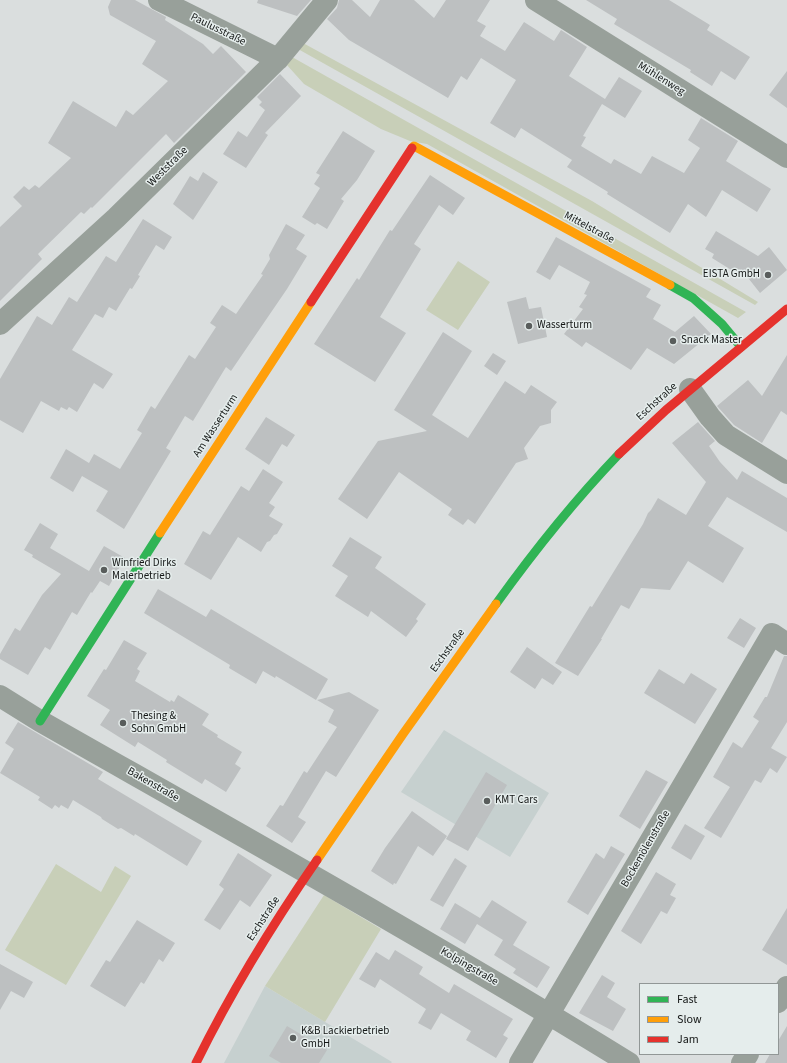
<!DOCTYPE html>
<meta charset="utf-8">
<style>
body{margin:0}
#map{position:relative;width:787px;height:1063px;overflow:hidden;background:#dadede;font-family:"Source Sans 3",sans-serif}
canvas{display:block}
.legend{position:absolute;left:639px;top:983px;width:140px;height:72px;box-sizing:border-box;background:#e5edec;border:1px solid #919796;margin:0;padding:5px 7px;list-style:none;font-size:12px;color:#141716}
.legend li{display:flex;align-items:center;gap:8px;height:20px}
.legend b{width:20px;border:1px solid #919796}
</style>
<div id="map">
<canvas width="787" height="1063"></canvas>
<ul class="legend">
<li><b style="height:5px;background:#30b455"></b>Fast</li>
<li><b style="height:5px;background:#ff9f0a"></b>Slow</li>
<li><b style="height:5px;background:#e5322d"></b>Jam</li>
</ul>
</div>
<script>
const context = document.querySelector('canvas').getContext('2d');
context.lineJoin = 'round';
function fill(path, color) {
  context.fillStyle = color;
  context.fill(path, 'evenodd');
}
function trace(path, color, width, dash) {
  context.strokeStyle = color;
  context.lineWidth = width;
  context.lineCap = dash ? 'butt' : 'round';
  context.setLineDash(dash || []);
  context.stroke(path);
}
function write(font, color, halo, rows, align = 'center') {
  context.font = font + ' "Source Sans 3",sans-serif';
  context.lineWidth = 3;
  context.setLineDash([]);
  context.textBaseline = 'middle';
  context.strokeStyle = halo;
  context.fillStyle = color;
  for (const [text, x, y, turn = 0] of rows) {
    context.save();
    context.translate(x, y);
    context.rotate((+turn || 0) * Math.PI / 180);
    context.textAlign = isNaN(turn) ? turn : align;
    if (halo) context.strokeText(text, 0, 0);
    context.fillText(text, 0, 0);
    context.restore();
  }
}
fill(new Path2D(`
 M444,730L549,793L510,857L401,792Z
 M265,986L392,1062L391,1063H224Z`), '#c6d0cf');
fill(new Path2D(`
 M303,43L592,201L758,302L755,305L298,49Z
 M292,57L746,312L738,318L427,144L410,141L381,129L304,84L286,64Z
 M458,261L490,282L458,330L426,310Z
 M56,864L101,892L115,866L131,876L66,985L5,950Z
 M324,895L381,929L325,1022L265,986Z`), '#c8cfb8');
fill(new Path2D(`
 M111,0H135L166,17L165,20L203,44L213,54L221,46L246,72L174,143L166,134L92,208L91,207L84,214L81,212L38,254L42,259L0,301V227L22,206L13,197L24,186L29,190L35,185L39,188L71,158L48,143L73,101L116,127L126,110L133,115L168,81L142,64L156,41L110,15L108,7Z
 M258,0H311L297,16L257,3Z
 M339,0H352L370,17L380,0H414L434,18L446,0H490L477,21L486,26L480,36L505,51L524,22L554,41L561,30L587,47L569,76L605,99L619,77L642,91L625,118L602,104L583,136L586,137L581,146L611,164L614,159L641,174L652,156L684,173L700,148L688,140L701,118L738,141L726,161L771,189L757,212L722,190L706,217L688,204L670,233L607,194L608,192L567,167L572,160L521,128L515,138L490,123L516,80L481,58L467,80L461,76L448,98L349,40L327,19L337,8Z
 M586,0H669L710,25L707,30L750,57L735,80L721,71L712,86L690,72L691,70L614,24L617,19Z
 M787,71V108L769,95Z
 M280,74L301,96L265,133L268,135L246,168L223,154L238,131L247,137L265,110L259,105L262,102L257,97Z
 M343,131L375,151L357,180L341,199L344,201L327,229L317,223L315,225L302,217L320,188L314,184L320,175L316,173Z
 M203,172L218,182L193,220L173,204L190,176L198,181Z
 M430,175L465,198L453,215L439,205L414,244L421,249L380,317L406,333L375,382L314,344L357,278L359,280L390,230L392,231Z
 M143,219L172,237L164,250L156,245L138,275L140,276L132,289L130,288L116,311L109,307L103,318L95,314L72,350L113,374L103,389L94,383L77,412L69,407L67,410L61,407L59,411L41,401L23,433L0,420V379L37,316L52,325L69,297L77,302L106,256L116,262Z
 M286,224L305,235L296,249L307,256L287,289L231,371L226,367L193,421L185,416L166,448L171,451L124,529L96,511L108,491L82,476L73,492L50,478L66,449L89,463L94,454L120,469L142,433L137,430L151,406L155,409L189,355L195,359L216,327L210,323L222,305L236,314L263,275L261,274L270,259L269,255Z
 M716,231L758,256L769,247L787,270L760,293L745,274L741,276L712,258L714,254L705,249Z
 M556,237L651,289L646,297L661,305L653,319L675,332L694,316L711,334L674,364L647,348L631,370L586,342L582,347L564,334L583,309L579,307L587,295L584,294L590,282L559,265L550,280L536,272Z
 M526,297L529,309L541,307L547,337L518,344L507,302Z
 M443,332L472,351L432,415L468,438L505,381L525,394L531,385L557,402L551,410V423L540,426L524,448L528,459L516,463L475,524L468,519L463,525L448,515L452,509L399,472L367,519L338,499L378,441L427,431L394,410Z
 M493,353L506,361L497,375L484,366Z
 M787,355V415L781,411L762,443L734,425L717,406L748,380L762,396Z
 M266,417L295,435L287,447L282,444L269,465L245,449Z
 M698,422L715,441L709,446L720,462L737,480L742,471L787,498V532L727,497L708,526L744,548L723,583L688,561L670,590L641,588L629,609L621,605L601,639H602L578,676L555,663L590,606L592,607L643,524L648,513L651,510L658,498L686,515L706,482L672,443Z
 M263,469L283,482L269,503L275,507L269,516L283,524L277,534L274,535L270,541L267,542L261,552L238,537L211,580L184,564L203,531L210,535L241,486L249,491Z
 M40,523L58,534L50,548L89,571L104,546L125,558L109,586L100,581L92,593L91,592L77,615L72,612L50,650L45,647L28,675L0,659V654L15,628L20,631L42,595L61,574L32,557L33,555L24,550Z
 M350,537L382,557L375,568L426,604L416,619L418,621L406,637L371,611L368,617L335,596L348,576L332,566Z
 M158,589L206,617L211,609L328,679L316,700L276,676L275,678L263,671L256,684L229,668L230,665L144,613Z
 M740,618L756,628L744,648L727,638Z
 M124,640L147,653L137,669L140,671L135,681L170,702L171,700L174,702L178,695L209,714L202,725L218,735L217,737L242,752L235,764L241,768L226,792L205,779L202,784L166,762L167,760L138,742L135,747L100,725L110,710L87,696L104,669L106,670Z
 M527,647L562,672L553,685L542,678L535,689L510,672Z
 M784,656H787V722L771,748L787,757L777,773L770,768L761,783L755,780L721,838L704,828L730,787L713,777L733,742L742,748L759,721L753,717L765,697H767Z
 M659,669L684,684L691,673L717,689L695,724L644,693Z
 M349,692L379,710L336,777L326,771L298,817L306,822L292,843L266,826L280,805L283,806L304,771L307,773L337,727L328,722L334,710L317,700Z
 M18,722L103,772L98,779L202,841L187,866L135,834L134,836L121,828L118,829L102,819L101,817L73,800L68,809L61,805L59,808L55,805L52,809L38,800L40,797L0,773L14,749L5,743Z
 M646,770L668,782L640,829L619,816Z
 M486,772L507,785L468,851L446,839Z
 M412,811L447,836L433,856L418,846L396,884L394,883L393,885L371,871L385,848Z
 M685,824L705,836L691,860L671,848Z
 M611,846L625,854L588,915L567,902L596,853L604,859Z
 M238,853L272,875L250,907L240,900L220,930L204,920L224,889L219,885Z
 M455,858L467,866L443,907L430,900Z
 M656,872L676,884L670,895L676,898L667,914L661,911L641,944L621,931Z
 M492,900L527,922L513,945L550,967L537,988L513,973L516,969L494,955L503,940L477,924L465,944L440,929L455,903L480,918Z
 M787,908V965L762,950Z
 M137,920L175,943L163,962L159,959L144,984L141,982L125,1007L90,986L106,960L110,962Z
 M395,950L423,967L419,974L449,993L454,984L513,1019L503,1035L508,1038L496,1058L466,1040L471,1031L441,1013L431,1030L418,1023L426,1009L380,979L375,988L359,979L376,952L389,960Z
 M0,964L33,982L24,998L11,991L0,1010Z
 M602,975L615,983L607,997L626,1009L613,1031L579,1013Z
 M287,1026L327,1050L319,1063H281L269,1056Z
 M787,1026V1063H765L770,1054H778V1041Z`), '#bdc0c1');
trace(new Path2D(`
 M159,0L278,59
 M536,0L787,157
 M0,324L116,218L278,59L327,0
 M690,389L710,417L726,435L787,473
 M0,696L40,721C237,833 436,944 629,1063
 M778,1002L787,987
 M520,1063L772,634L787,644
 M742,1063L748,1054`), '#98a09a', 22);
trace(new Path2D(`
 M670,285L693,298L722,324L741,347
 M496,604C534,551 574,501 619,454
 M40,721L160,533`), '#30b455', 9);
trace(new Path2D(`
 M412,148L414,146L670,285
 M160,533L311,302
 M317,860L403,734L496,604`), '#ff9f0a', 9);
trace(new Path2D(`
 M311,302L412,148
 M619,454L666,410L787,309
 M196,1063C231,992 272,925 317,860`), '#e5322d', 9);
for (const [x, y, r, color] of [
 [768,275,4,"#595d5c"],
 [529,326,4,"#595d5c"],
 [673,341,4,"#595d5c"],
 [104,570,4,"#595d5c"],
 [123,723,4,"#595d5c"],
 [487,801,4,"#595d5c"],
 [293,1038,4,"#595d5c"]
]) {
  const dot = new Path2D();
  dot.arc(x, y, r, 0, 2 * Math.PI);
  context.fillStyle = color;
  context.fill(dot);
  trace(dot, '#e5edec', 1.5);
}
write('11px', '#141716', '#e5edec', [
 ["Paulusstraße",218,30,26],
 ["Mühlenweg",661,79,32],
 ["Weststraße",168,167,-45],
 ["Mittelstraße",589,228,28],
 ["Eschstraße",657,402,-42],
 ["Am Wasserturm",216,426,-57],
 ["Eschstraße",448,651,-54],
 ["Bakenstraße",153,785,30],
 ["Bockemölenstraße",646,849,-60],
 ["Eschstraße",264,919,-57],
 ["Kolpingstraße",469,967,30]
]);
write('11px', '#141716', '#e5edec', [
 ["EISTA GmbH",760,275,"right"],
 ["Wasserturm",537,326],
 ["Snack Master",681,341],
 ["Winfried Dirks",112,564],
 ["Malerbetrieb",112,577],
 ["Thesing &",131,717],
 ["Sohn GmbH",131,730],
 ["KMT Cars",495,801],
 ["K&B Lackierbetrieb",301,1032],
 ["GmbH",301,1045]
], 'left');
</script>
